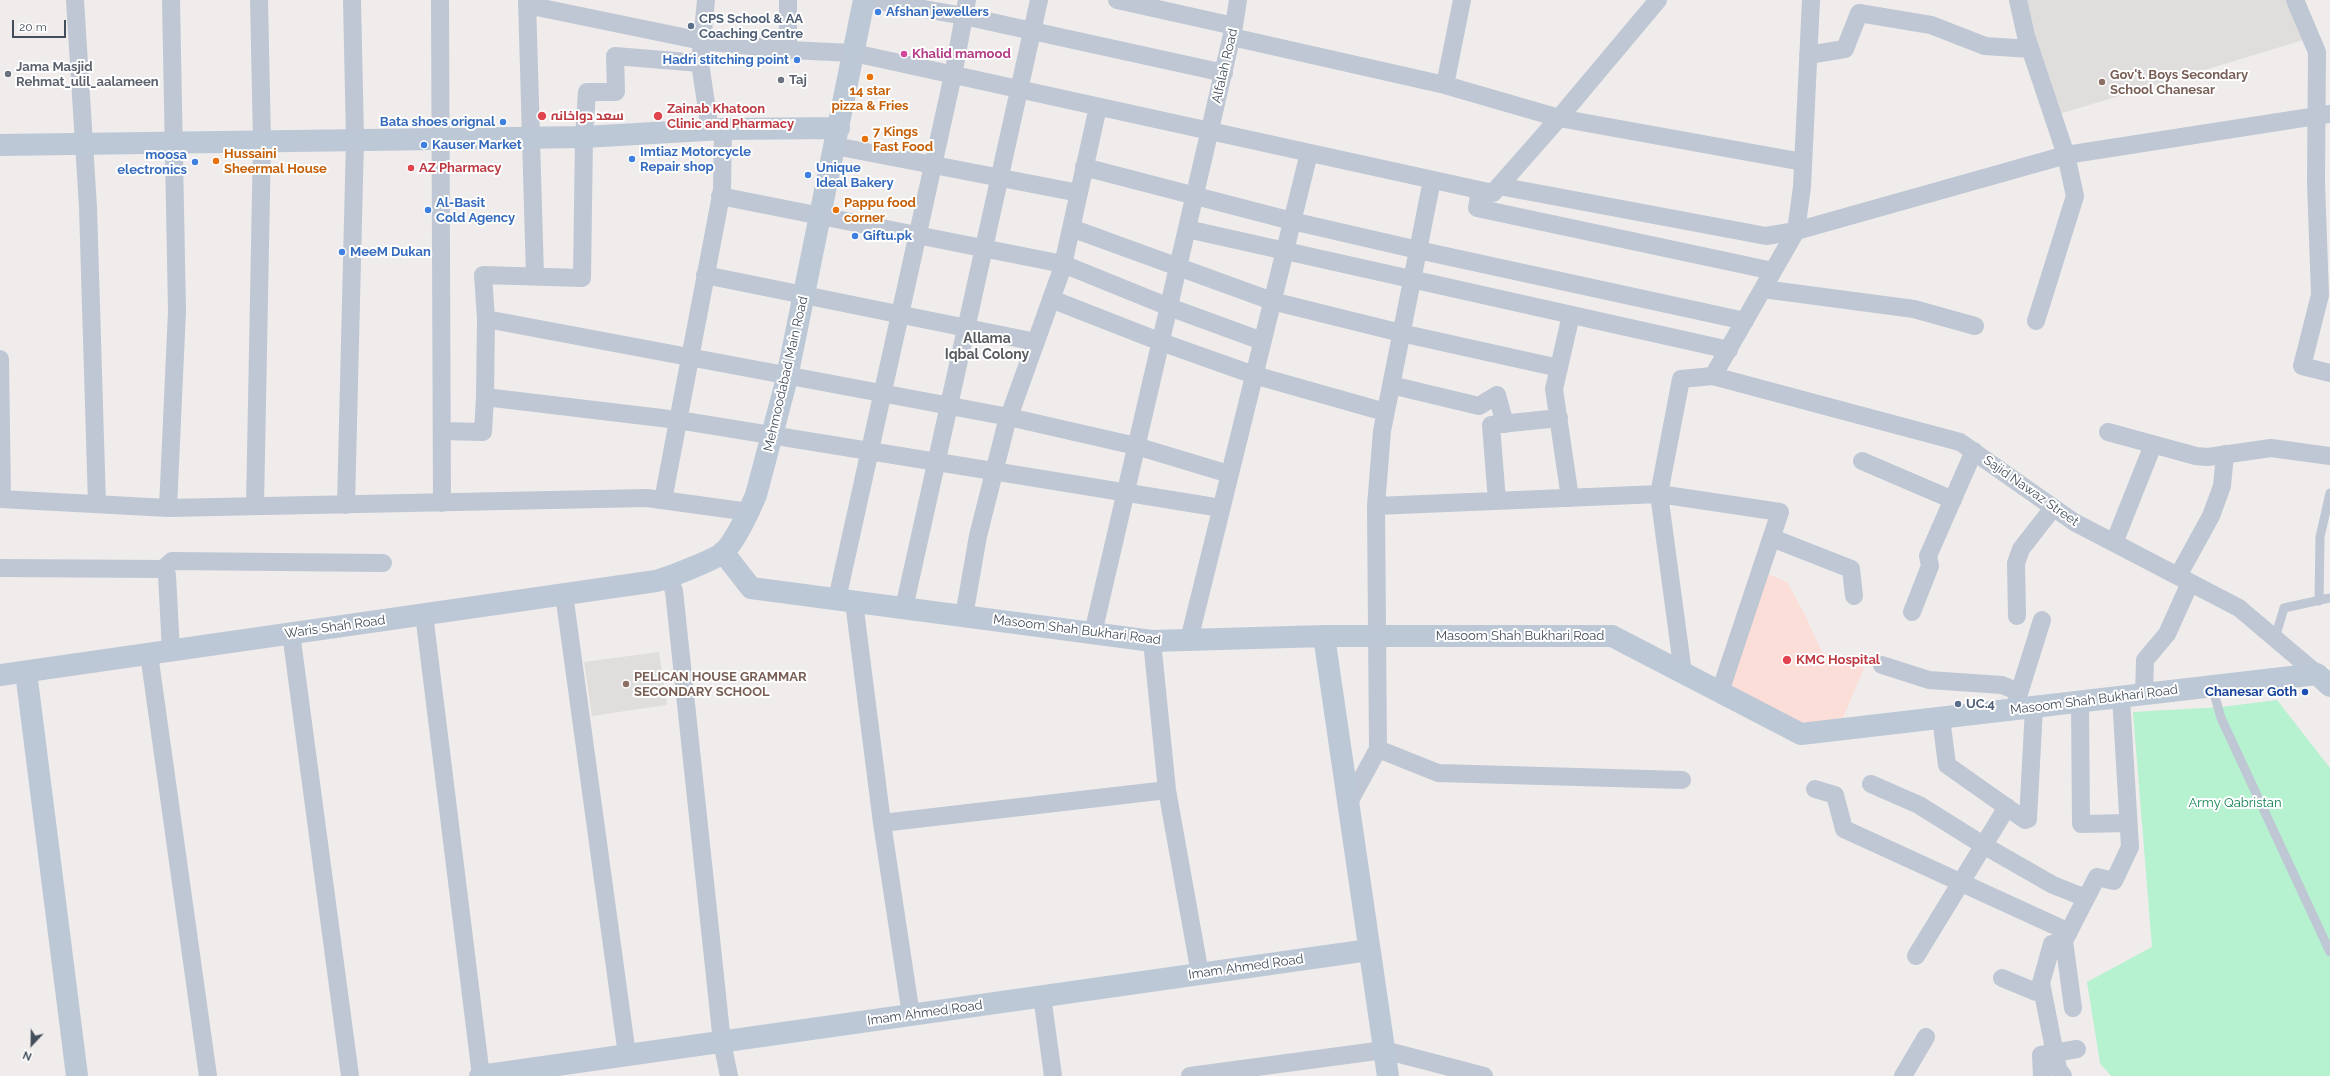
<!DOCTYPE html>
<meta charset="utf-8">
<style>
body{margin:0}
#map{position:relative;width:2330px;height:1076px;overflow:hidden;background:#efeceb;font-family:Raleway,sans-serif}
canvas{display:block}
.north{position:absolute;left:12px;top:1024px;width:40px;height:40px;-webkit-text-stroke:3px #fff;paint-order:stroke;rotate:202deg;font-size:11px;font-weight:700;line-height:16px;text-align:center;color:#434e5a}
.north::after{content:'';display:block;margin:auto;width:14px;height:18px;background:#434e5a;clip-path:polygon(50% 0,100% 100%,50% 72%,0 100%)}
.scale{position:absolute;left:12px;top:20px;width:54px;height:18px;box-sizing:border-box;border:2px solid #434e5a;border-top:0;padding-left:5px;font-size:12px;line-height:14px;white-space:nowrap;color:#434e5a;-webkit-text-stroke:3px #fff;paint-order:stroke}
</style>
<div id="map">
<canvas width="2330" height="1076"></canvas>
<div class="north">N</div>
<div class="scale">20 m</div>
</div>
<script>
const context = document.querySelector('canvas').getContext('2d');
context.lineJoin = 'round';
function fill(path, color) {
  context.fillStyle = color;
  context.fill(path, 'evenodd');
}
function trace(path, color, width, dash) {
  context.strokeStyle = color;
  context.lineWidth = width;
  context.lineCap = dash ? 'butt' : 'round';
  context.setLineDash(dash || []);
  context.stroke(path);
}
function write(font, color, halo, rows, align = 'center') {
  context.font = font + ' Raleway,Cairo,sans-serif';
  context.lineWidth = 4;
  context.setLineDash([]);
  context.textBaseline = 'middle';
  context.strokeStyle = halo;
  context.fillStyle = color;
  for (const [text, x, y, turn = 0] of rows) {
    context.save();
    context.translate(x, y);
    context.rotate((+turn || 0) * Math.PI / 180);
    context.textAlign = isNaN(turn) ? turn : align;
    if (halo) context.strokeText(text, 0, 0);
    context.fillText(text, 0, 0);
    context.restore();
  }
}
fill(new Path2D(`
 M2018,0H2295L2310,38L2053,116Z
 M659,652L667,705L592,716L584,662Z`), '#e0dddd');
fill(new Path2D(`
 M1761,571L1787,582L1805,615L1822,652L1864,668L1838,730L1801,734L1720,692Z`), '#fcded8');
fill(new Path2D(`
 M2277,700L2330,768V1076H2111L2100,1063L2087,982L2152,947L2133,712L2221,707Z`), '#b6f1d0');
trace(new Path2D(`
 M2319,601L2320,537L2330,493
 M2275,638L2284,608L2330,598
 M2212,686L2221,718L2330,952`), '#bec7d3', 9);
trace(new Path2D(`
 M75,0L88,207L97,504
 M440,0L442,503
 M527,0L535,276
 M706,0L700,63L710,130
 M788,0V50
 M872,0L964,16L1224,73
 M1117,0L1234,26
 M2018,0L2026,36L2066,155L2075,196L2036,321
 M2295,0L2317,52L2316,183L2320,295L2302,366L2330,373
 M527,5L702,41L788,50L854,53L1493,193L1559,118L1658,0
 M1232,37L1445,85L1559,118L1803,162
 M1808,55L1845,49L1859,13L1931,25L1985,46L2030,49
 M1445,85L1462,0
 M835,146L1079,193
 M1084,167L1292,221L1418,250L1745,321
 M1499,186L1766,236L1796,231L2066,155L2330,114
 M1480,191L1477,208L1773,271
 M720,196L1063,264L1169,307L1262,341
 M1071,228L1272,301L1401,333L1559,368
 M1187,229L1729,350
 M705,275L1036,342
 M1763,289L1914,309L1975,326
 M1051,299L1161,342L1254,375L1385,412
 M486,319L1009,417L1136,446L1229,474
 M0,359L2,499
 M1713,376L1960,442L2074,522L2239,608L2317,674
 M1391,385L1479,406L1497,395L1505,424
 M485,397L486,319L483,275L582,278L584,137L587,92H616L615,56L700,63
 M442,431L483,432L485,397L678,420L1221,508
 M2108,432L2196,456L2208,457L2271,448L2330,456
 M1862,461L1953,500
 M1570,498L1554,389L1571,315
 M0,499L168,508L647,498L749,512
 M663,500L722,190L723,129
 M1497,501L1491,425L1559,418
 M346,505L355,139L352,0
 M255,506L262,141L259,0
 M1376,506L1659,494L1780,512L1720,692
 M168,508L177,311L171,0
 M1772,538L1851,569L1854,596
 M2114,543L2153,445
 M0,568L163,569L167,575L171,651
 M163,569L172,561L383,563
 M2178,576L2211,516L2222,486L2225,454
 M669,578L674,591L722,1042L729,1076
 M564,594L627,1055
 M837,599L953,75L967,0
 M854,602L882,823L911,1015
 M904,608L1039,0
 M1912,612L1930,566L1928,556L1974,451
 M424,614L481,1076
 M964,616L978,536L1006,425L1062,269L1098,107
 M2017,616L2016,563L2021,549L2053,508
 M291,633L350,1076
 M1093,633L1234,26L1238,0
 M1189,640L1309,153
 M1152,641L1167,790L1200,974
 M149,654L208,1076
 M1882,665L1929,680L2002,685L2019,692
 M1683,673L1659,494L1681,379L1713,376L1796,231L1802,187L1811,0
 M2144,694L2145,660L2167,634L2190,583
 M2080,702L2081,824L2128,823
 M2016,703L2042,620
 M1941,718L1947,765L2025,820L2028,819L2034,708
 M1378,749L1438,773L1682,780
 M1871,784L1919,805L1983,845L2053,885L2086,898
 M1815,789L1835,795L1844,829L2069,932
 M1348,804L1378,749L1376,506L1382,431L1432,180
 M882,823L1167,790
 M1916,956L2007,807
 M2002,978L2036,992L2041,983
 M1042,996L1053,1076
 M2073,1008L2064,941L2097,877L2114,881L2130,847L2121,697
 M1190,1076L1384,1050L1484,1076
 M1903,1076L1926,1037
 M2042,1076L2041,1055L2077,1049
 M2063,1076L2058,1069L2041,983L2052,944L2064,941`), '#bec7d3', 18);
trace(new Path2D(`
 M0,145L584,137L723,129L839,128
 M723,552L751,588L1152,641L1324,636H1612L1801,734L2317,674L2330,686
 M1324,636L1388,1076
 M26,672L77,1076
 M0,675L656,581C668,578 716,559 724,552C735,541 750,510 756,495L786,382L864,0
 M480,1076L1369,950`), '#bdc8d7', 22);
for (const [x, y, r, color] of [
 [878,12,4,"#3f7fe0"],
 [691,26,4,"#5c6f8a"],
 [904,54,4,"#d1479c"],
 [797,60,4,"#3f7fe0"],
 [8,74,4,"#6b7280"],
 [870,77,4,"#e8710a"],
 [781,80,4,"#6b7280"],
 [2102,82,4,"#8d6e63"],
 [542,116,5,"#e0444e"],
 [658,116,5,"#e0444e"],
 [503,122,4,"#3f7fe0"],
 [865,139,4,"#e8710a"],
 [424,145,4,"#3f7fe0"],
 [632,159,4,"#3f7fe0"],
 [216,161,4,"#e8710a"],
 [195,162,4,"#3f7fe0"],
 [411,168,4,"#e0444e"],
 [808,175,4,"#3f7fe0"],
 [428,210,4,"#3f7fe0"],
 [836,210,4,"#e8710a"],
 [855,236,4,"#3f7fe0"],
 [342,252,4,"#3f7fe0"],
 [1787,660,5,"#e0444e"],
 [626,684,4,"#8d6e63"],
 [2305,692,4,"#1a4fb4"],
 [1958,704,4,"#5c6f8a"]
]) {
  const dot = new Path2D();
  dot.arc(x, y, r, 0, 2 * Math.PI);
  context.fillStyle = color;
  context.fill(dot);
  trace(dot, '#fff', 1.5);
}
write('bold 13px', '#366cbe', '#fff', [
 ["Afshan jewellers",886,12],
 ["Hadri stitching point",789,60,"right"],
 ["Bata shoes orignal",495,122,"right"],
 ["Kauser Market",432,145],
 ["Imtiaz Motorcycle",640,152],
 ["Repair shop",640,167],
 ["moosa",187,155,"right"],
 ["electronics",187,170,"right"],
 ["Unique",816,168],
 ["Ideal Bakery",816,183],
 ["Al-Basit",436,203],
 ["Cold Agency",436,218],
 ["Giftu.pk",863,236],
 ["MeeM Dukan",350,252]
], 'left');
write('bold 13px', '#4e5e75', '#fff', [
 ["CPS School & AA",699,19],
 ["Coaching Centre",699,34],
 ["UC.4",1966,704]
], 'left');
write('bold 13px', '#b23c85', '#fff', [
 ["Khalid mamood",912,54]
], 'left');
write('13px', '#434e5a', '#fff', [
 ["Alfalah Road",1225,66,-77],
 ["Mehmoodabad Main Road",786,374,-77],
 ["Sajid Nawaz Street",2031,491,35],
 ["Waris Shah Road",335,627,-8],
 ["Masoom Shah Bukhari Road",1077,630,7],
 ["Masoom Shah Bukhari Road",1520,636],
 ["Masoom Shah Bukhari Road",2094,700,-7],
 ["Imam Ahmed Road",1246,967,-8],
 ["Imam Ahmed Road",925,1013,-8]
]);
write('bold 13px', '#5b616d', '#fff', [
 ["Jama Masjid",16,67],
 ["Rehmat_ulil_aalameen",16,82],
 ["Taj",789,80]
], 'left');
write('bold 13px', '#785e54', '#fff', [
 ["Gov't. Boys Secondary",2110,75],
 ["School Chanesar",2110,90],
 ["PELICAN HOUSE GRAMMAR",634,677],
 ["SECONDARY SCHOOL",634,692]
], 'left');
write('bold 13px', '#c56008', '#fff', [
 ["14 star",870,91,"center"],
 ["pizza & Fries",870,106,"center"],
 ["7 Kings",873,132],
 ["Fast Food",873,147],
 ["Hussaini",224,154],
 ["Sheermal House",224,169],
 ["Pappu food",844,203],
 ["corner",844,218]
], 'left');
write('bold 13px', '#be3a42', '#fff', [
 ["Zainab Khatoon",667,109],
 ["Clinic and Pharmacy",667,124],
 ["سعد دواخانہ",551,116],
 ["AZ Pharmacy",419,168],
 ["KMC Hospital",1796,660]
], 'left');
write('bold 13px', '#164399', '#fff', [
 ["Chanesar Goth",2297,692]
], 'right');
write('13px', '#117f4e', '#fff', [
 ["Army Qabristan",2235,803]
]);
write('bold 14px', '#585c61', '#fff', [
 ["Allama",987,339],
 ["Iqbal Colony",987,355]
]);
</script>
